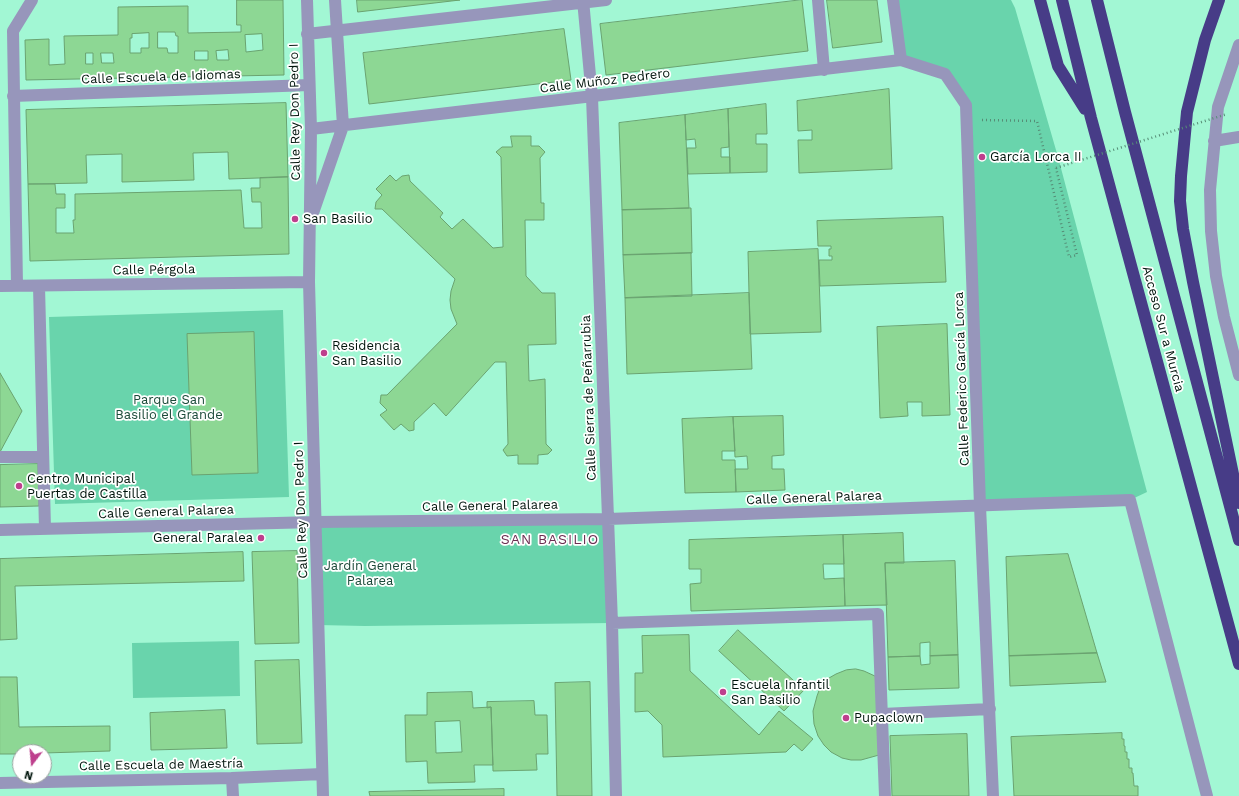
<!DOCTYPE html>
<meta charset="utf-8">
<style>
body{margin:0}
#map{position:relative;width:1239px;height:796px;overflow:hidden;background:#a2f7d4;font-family:"Work Sans",sans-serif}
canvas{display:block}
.north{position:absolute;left:12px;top:744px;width:40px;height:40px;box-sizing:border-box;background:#fff;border:1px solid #99a19e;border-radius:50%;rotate:196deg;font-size:11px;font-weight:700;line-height:16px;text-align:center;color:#00150c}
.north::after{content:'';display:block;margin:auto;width:14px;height:18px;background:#be3f8d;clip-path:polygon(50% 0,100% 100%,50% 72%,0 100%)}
</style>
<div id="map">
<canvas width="1239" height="796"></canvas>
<div class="north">N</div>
</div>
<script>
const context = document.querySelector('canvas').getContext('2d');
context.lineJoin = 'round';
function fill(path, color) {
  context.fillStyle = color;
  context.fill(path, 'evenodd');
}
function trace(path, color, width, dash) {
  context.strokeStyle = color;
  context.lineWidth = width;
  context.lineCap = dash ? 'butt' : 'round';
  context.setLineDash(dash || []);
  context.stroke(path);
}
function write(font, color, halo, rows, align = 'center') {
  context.font = font + ' "Work Sans",sans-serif';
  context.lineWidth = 3.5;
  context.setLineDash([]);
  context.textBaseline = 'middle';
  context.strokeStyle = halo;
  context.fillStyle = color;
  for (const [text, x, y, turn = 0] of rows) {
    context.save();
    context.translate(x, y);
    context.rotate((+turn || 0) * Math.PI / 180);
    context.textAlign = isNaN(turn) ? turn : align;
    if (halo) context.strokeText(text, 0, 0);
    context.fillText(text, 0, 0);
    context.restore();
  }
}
fill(new Path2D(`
 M893,0H1011L1015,8L1058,157L1147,492L1130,500L980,506L966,105L945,74L901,60Z
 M283,310L289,497L55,504L49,317Z
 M608,519L612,623L365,626L318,625L316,522Z
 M239,641L240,696L133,698L132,643Z`), '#69d4ac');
const building = new Path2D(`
 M237,0H283L284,75L26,80L25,40L49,39V65L65,64L64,36L118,35V7L188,6V33L241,32V25H237ZM158,32H175L176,36H178V53H168L167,48H158ZM149,33V48H141V53H130V38H132V34ZM262,34L263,50L246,52L245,35ZM228,50L229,60H217L216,51ZM195,51H208V60H195ZM86,53H93V64H86ZM101,53H113L114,63H102Z
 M357,0H460L358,12Z
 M802,0L808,51L606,75L600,24Z
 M827,0H877L882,42L833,48Z
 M564,29L571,80L369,104L363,53Z
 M889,89L892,169L799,173L798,140H812V130L798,131L797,101Z
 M286,103L288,177L229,179L228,152L193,153L194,180L122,182V154L86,155L87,183L28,184L26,110Z
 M766,104L767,134H756V144H767V172L730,173L728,109Z
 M728,109L729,147L721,148V157H730V173L688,174L687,148H696L695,139L686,140L685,115Z
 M685,115L689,208L622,210L619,123Z
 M511,136H531V146H539L545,152L540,158L541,203H544V220H525L526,276L542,293H555L556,344L528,345L529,381L545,379L546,444L552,450L548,454L538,455V464H518V455L507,456L503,450L508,444L506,362H495L446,416L434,403L414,422V430L409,431L401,424L394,430L380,415L387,410L380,403L381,395H387L457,324L451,309L450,300L451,291L455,279L382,209H375L376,202L382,195L376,189L390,175L396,181L402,176L409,175L410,181L443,213L440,217L452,229L463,219L493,248L503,247L501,157L496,152L502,147H512Z
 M288,177L289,254L30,261L28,184H55L56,194H65V208H56V233H74L73,220H75V194L241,190L244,228H262L261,202H252L251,188H260V178Z
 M689,208H691L692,253L623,255L622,210Z
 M943,217L946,282L820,286L819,260H832V256H829V249H831V246H818L817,221Z
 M818,249L821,332L750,334L748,252Z
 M691,253L692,296L625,298L623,255Z
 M749,293L752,369L627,374L625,298Z
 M947,324L950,415L922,416V402H907L908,416L880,418L877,327Z
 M254,332L258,473L192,475L187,334Z
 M0,373L22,411L0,452Z
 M783,416L784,455L772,456V469H784L785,490L736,492L735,469H748L747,456L735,457L733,417Z
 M733,417L735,451H722V460H735L736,492L685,493L682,419Z
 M38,464L39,506L0,507V465Z
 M903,533L904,563H885L887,605L845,606L843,535Z
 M843,535L844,564H823L824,579L844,578L845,606L691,611L690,584L701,583V569H689V540Z
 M297,551L299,643L255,644L252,552Z
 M243,552L244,581L15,586L17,639L0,640V559Z
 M1068,554L1097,653L1009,656L1006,557Z
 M955,561L958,655L930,656V642L920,643V656L888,657L885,563Z
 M738,630L804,690L784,711L719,651Z
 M689,635L690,671L759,735L779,711L813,739L802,751L794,744L786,752L663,757L662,725L648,711L635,712V673H643L642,636Z
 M1097,653L1106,682L1010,686L1009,656Z
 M958,655L959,688L889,690L888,657L920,656L921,665L930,664V656Z
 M299,660L302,743L257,744L255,661Z
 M856,669L864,671L877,677L879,755L861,760H851L842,758L831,752L824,745L818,736L814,724L813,711L817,696L821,685L829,678L836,674L846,670Z
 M0,677H17L19,727L110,726V751L44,753L20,752V754H0Z
 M590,682L592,796H557L555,683Z
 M472,692L473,708L491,707L493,765H474L475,782L428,783L427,761L406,762L405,715H427V693ZM460,721L462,752L436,753L435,722Z
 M534,701L535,715H547L548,754H536L537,770L493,771L491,707L487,708V702Z
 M225,710L227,748L151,750L150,713Z
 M1122,733V739H1124V746H1125V752H1127V759H1129V768H1132V773H1133L1134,786H1138V796H1014L1011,737Z
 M967,734L969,796H892L890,736Z
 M504,789V796H370L369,792Z`);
fill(building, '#8dd794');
trace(building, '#6aa370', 1);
trace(new Path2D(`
 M982,120L1037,121L1069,257L1077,255L1056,168`), '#568d76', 2.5, [1, 3]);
trace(new Path2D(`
 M307,0L311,129L309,282L323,796
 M583,0L592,97L612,623L616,796
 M818,0L824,70
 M893,0L901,60
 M307,34L606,0
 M1239,45L1218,107L1210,190L1211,231L1216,276L1224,317L1239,375
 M13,96L309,85
 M311,129L901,60L945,74L966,105L980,506L993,796
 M1214,141L1239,137
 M313,213L343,126L335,0
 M0,286L309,282
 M17,286L13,31L32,0
 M39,286L45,529
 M0,457H42
 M0,530L316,522L608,519L1130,500L1207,796
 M612,623L878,614L885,796
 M882,714L990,709
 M232,778L233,796
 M0,783L232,778L322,774`), '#9796bb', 12);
trace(new Path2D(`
 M1040,0L1058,66L1085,109
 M1062,0L1091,118L1239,664
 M1097,0L1125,112L1239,540
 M1219,0L1205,40L1187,112L1181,176L1180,201L1183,229L1193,282L1239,503`), '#473c87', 12);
trace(new Path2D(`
 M1056,168L1227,114`), '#568d76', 2.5, [1, 3]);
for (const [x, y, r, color] of [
 [982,157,4,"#be3f8d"],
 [295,219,4,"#be3f8d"],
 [324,353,4,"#be3f8d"],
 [19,486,4,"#be3f8d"],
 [261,538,4,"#be3f8d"],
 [723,692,4,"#be3f8d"],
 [846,718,4,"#be3f8d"]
]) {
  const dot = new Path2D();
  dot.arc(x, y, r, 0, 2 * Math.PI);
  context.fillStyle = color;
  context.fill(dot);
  trace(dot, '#fff', 1.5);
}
write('13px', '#00150c', '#fff', [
 ["Calle Escuela de Idiomas",161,77,-2],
 ["Calle Muñoz Pedrero",605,81,-7],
 ["Calle Rey Don Pedro I",295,112,-91],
 ["Calle Pérgola",154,270,-1],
 ["Acceso Sur a Murcia",1163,329,75],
 ["Calle Federico García Lorca",962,379,-92],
 ["Calle Sierra de Peñarrubia",589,398,-92],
 ["Calle General Palarea",814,498,-2],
 ["Calle General Palarea",490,506,-1],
 ["Calle Rey Don Pedro I",301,510,-92],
 ["Calle General Palarea",166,512,-2],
 ["Calle Escuela de Maestría",161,765,-1]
]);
write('13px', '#00150c', '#fff', [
 ["García Lorca II",990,157],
 ["San Basilio",303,219],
 ["Residencia",332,346],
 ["San Basilio",332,361],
 ["Centro Municipal",27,479],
 ["Puertas de Castilla",27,494],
 ["General Paralea",253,538,"right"],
 ["Escuela Infantil",731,685],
 ["San Basilio",731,700],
 ["Pupaclown",854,718]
], 'left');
write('13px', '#1c4b3a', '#fff', [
 ["Parque San",169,400],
 ["Basilio el Grande",169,415],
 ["Jardín General",370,566],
 ["Palarea",370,581]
]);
context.letterSpacing = '1px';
write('14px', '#6c2e52', '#fff', [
 ["SAN BASILIO",550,540]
]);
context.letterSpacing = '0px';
</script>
